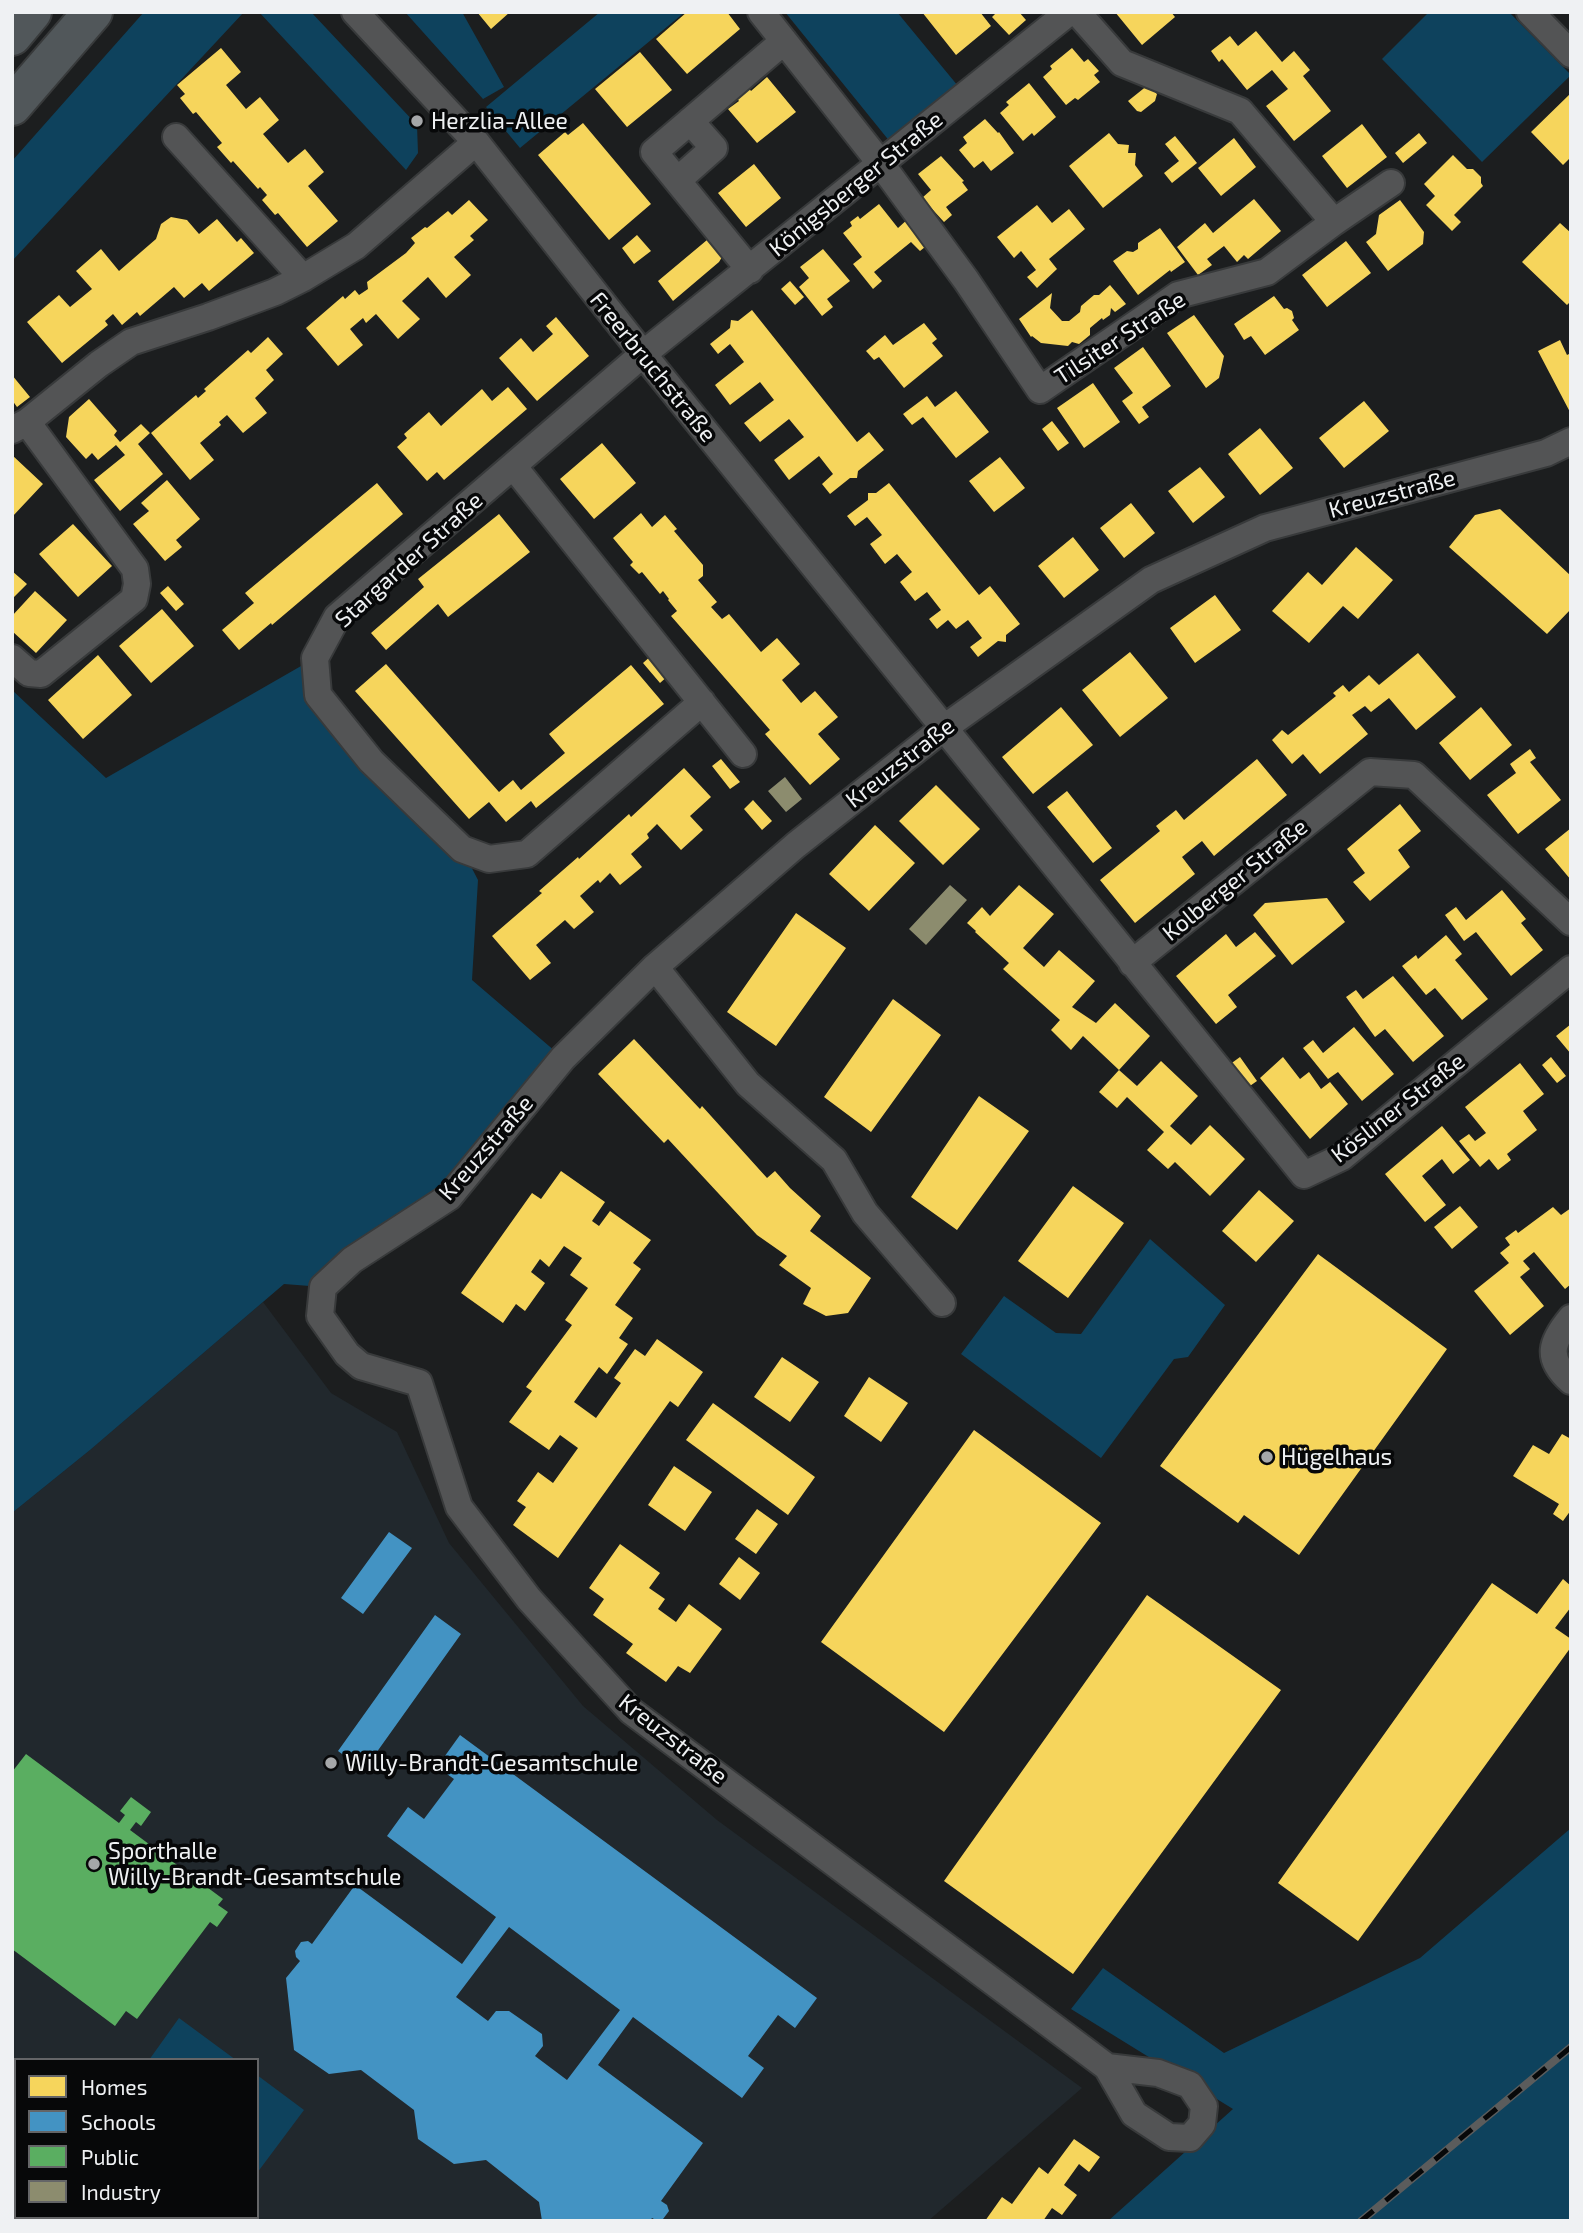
<!DOCTYPE html>
<meta charset="utf-8">
<style>
body{margin:0}
#map{position:relative;width:1583px;height:2233px;overflow:hidden;background:#1c1e1f;font-family:"Exo 2",sans-serif}
canvas{display:block}
.frame{position:absolute;inset:0;border:14px solid #eff1f3;pointer-events:none}
.legend{position:absolute;left:14px;top:2058px;width:245px;height:161px;box-sizing:border-box;background:#070809;border:2px solid #646567;margin:0;padding:9px 12px;list-style:none;font-size:21px;color:#eff1f3}
.legend li{display:flex;align-items:center;gap:14px;height:35px}
.legend b{width:35px;border:2px solid #646567}
</style>
<div id="map">
<canvas width="1583" height="2233"></canvas>
<div class="frame"></div>
<ul class="legend">
<li><b style="height:19px;background:#f6d55c"></b>Homes</li>
<li><b style="height:19px;background:#4393c3"></b>Schools</li>
<li><b style="height:19px;background:#5aae61"></b>Public</li>
<li><b style="height:19px;background:#8c8c6e"></b>Industry</li>
</ul>
</div>
<script>
const context = document.querySelector('canvas').getContext('2d');
context.lineJoin = 'round';
function fill(path, color) {
  context.fillStyle = color;
  context.fill(path, 'evenodd');
}
function trace(path, color, width, dash) {
  context.strokeStyle = color;
  context.lineWidth = width;
  context.lineCap = dash ? 'butt' : 'round';
  context.setLineDash(dash || []);
  context.stroke(path);
}
function write(font, color, halo, rows, align = 'center') {
  context.font = font + ' "Exo 2",sans-serif';
  context.lineWidth = 7;
  context.setLineDash([]);
  context.textBaseline = 'middle';
  context.strokeStyle = halo;
  context.fillStyle = color;
  for (const [text, x, y, turn = 0] of rows) {
    context.save();
    context.translate(x, y);
    context.rotate((+turn || 0) * Math.PI / 180);
    context.textAlign = isNaN(turn) ? turn : align;
    if (halo) context.strokeText(text, 0, 0);
    context.fillText(text, 0, 0);
    context.restore();
  }
}
fill(new Path2D(`
 M263,1302L331,1393L397,1432L449,1543L583,1706L717,1820L1082,2088L928,2221H154L155,2217H257V2060H16V2095L12,2091V1513L90,1450Z`), '#21282d');
fill(new Path2D(`
 M144,12H244L12,261V161Z
 M259,12H311L417,125L418,153L406,170Z
 M405,12H462L504,87L483,99Z
 M600,12H685L520,148L486,107Z
 M785,12H897L958,86L891,143Z
 M1429,12H1509L1571,75L1482,162L1382,59Z
 M315,658L318,695L462,849L478,880L472,980L563,1058L449,1197L323,1287L284,1284L90,1450L12,1513V690L106,778Z
 M1150,1239L1225,1305L1188,1357L1174,1359L1101,1458L961,1354L1004,1296L1056,1333L1081,1334Z
 M1571,1828V2221H1108L1233,2109L1071,2009L1103,1968L1224,2053L1420,1958Z
 M179,2018L236,2060H149Z
 M257,2075L304,2110L257,2173Z`), '#0e425d');
fill(new Path2D(`
 M477,12H510L491,29Z
 M687,12H727L740,29L687,74L656,39Z
 M922,12H980L991,26L956,55Z
 M997,12H1019L1026,20L1009,35L992,17Z
 M1115,12H1171L1175,17L1142,45Z
 M1256,31L1282,62L1294,51L1310,70L1303,76L1331,111L1294,141L1266,106L1288,89L1272,70L1247,90L1222,59L1219,62L1211,51L1230,36L1238,46Z
 M221,48L241,72L226,85L246,109L260,97L279,120L263,134L288,163L305,149L324,172L308,186L338,221L307,247L278,213L275,215L262,200L267,195L260,187L258,189L233,161L231,163L217,147L222,143L196,112L193,114L180,98L185,94L177,85Z
 M1072,48L1084,62L1088,59L1099,71L1094,75L1100,82L1078,100L1075,98L1066,105L1043,77L1052,69L1050,66Z
 M640,52L672,90L627,127L595,89Z
 M767,77L796,112L757,143L728,109L739,101L736,97L748,87L751,91Z
 M1029,83L1056,117L1034,136L1032,133L1023,141L1000,113L1009,105L1006,102Z
 M1148,85L1157,94L1155,101L1141,112L1137,111L1128,101Z
 M1571,93V157L1563,165L1531,132Z
 M985,119L998,133L999,132L1014,153L991,171L983,161L974,168L959,150L967,143L963,137Z
 M583,123L651,204L609,240L538,155L565,132L568,135Z
 M1362,124L1387,157L1347,188L1322,156Z
 M1109,133L1118,144L1129,145L1128,153H1136L1135,165L1143,176L1103,208L1069,166Z
 M1419,133L1427,143L1403,163L1395,153Z
 M1175,136L1197,163L1172,183L1164,173L1179,161L1165,144Z
 M1234,138L1256,167L1221,196L1198,168Z
 M1453,155L1467,169H1473L1481,177V183L1483,186L1454,215L1461,222L1452,231L1426,205L1435,196L1424,184Z
 M941,156L964,181L962,182L968,190L946,207L952,215L944,222L922,198L931,190L918,174Z
 M754,164L781,198L746,227L718,193Z
 M1254,199L1281,231L1248,259L1244,255L1237,262L1224,246L1207,259L1212,265L1198,275L1177,247L1205,223L1213,233Z
 M469,200L488,220L470,236L474,240L454,257L471,275L446,298L428,277L402,301L420,319L398,339L376,314L366,323L363,318L350,329L363,345L338,366L306,328L343,296L345,299L355,290L359,295L368,289L367,282L406,253L415,243L411,238L425,227L427,228L448,211L452,215Z
 M1400,200L1424,232L1423,244L1388,271L1366,242L1376,234L1379,215Z
 M879,204L898,228L909,218L930,243L920,251L911,242L874,272L882,281L873,289L853,264L862,257L843,233L852,226L850,222L858,216L860,219Z
 M1037,205L1052,223L1069,209L1085,229L1049,259L1057,269L1037,288L1027,277L1036,270L1021,251L1014,258L997,237Z
 M171,217L187,220L199,234L217,219L237,242L241,238L254,253L209,291L202,283L184,298L174,287L140,316L137,312L122,325L113,314L105,321L108,325L62,363L27,322L59,295L70,307L92,289L76,271L101,249L119,271L156,239L161,224Z
 M1560,223L1571,233V301L1567,305L1522,262Z
 M1160,228L1185,262L1171,272L1170,270L1138,295L1113,261L1127,251L1133,252L1138,249V243Z
 M637,235L651,251L634,264L622,248Z
 M707,240L722,257L719,262L673,301L658,281Z
 M1346,241L1371,273L1327,307L1302,275Z
 M823,249L850,281L827,299L833,307L822,316L799,287L809,278L800,267Z
 M790,281L804,297L795,305L781,289Z
 M1110,285L1126,304L1115,312L1111,308L1110,315L1103,320L1102,318L1090,328V335L1079,344L1072,342L1068,346L1041,343L1032,336L1031,337L1019,319L1052,293L1050,308L1062,321H1069L1080,312L1081,306L1094,295H1099Z
 M1274,296L1284,309L1287,308L1292,311L1294,318L1292,320L1299,330L1265,355L1251,336L1244,340L1234,324Z
 M752,310L857,442L869,432L884,450L858,471L857,478H850L830,494L822,484L833,474L819,456L789,480L774,460L804,437L789,419L760,442L744,423L774,400L760,382L730,405L715,385L744,362L730,344L718,354L710,344L730,328L731,320L738,321Z
 M1194,315L1224,356L1219,378L1206,388L1167,333Z
 M556,317L589,356L537,401L499,358L521,338L533,352L553,334L546,326Z
 M924,323L937,339L932,343L943,356L904,388L879,357L874,360L866,351L885,335L893,345Z
 M268,337L283,354L266,370L274,380L255,398L267,413L243,433L227,415L219,422L221,425L200,443L214,460L190,480L151,433L196,395L198,398L206,391L204,389L248,350L251,353Z
 M1560,340L1567,355L1571,353V414L1538,351Z
 M1143,347L1171,386L1142,407L1149,417L1139,424L1122,401L1133,393L1114,368Z
 M12,375L30,397L17,407L12,400Z
 M1093,383L1120,422L1084,448L1057,408Z
 M508,387L527,409L444,480L437,472L427,481L397,447L407,438L404,434L429,412L441,426L482,389L492,401Z
 M956,391L989,432L956,458L923,417L912,425L903,414L927,396L935,407Z
 M89,399L117,431L114,435L120,442L141,424L150,433L138,444L163,474L120,511L94,480L125,455L116,445L98,460L92,453L86,459L66,437L69,417Z
 M1364,401L1389,431L1344,468L1319,438Z
 M1052,421L1069,443L1058,451L1042,429Z
 M1260,428L1293,468L1260,495L1228,454Z
 M602,443L636,483L594,519L560,479Z
 M12,455L43,484L12,517Z
 M1000,457L1025,488L994,512L969,481Z
 M1200,467L1225,497L1193,523L1168,491Z
 M167,480L200,519L176,540L182,547L165,561L133,524L149,511L141,503Z
 M377,483L403,514L272,625L271,623L239,650L222,630L254,603L245,593Z
 M889,483L979,595L990,586L1020,624L1006,635V642L998,641L978,657L970,647L982,638L968,620L956,629L948,620L937,629L929,619L941,610L927,592L915,601L900,582L912,572L897,554L885,564L870,544L882,535L867,517L855,526L847,516L868,500V493H876Z
 M1131,503L1155,533L1124,558L1100,528Z
 M1500,509L1571,576V609L1547,634L1449,547L1475,515Z
 M641,513L652,527L665,515L677,529L674,531L703,565V576L698,580L717,602L711,607L722,619L729,614L761,652L777,638L800,664L782,680L801,703L815,691L838,717L818,734L840,759L810,785L765,734L770,730L671,616L677,611L668,600L669,599L663,591L660,594L642,572L639,574L630,565L633,562L613,538Z
 M499,514L530,552L448,617L438,604L386,650L371,633L424,587L418,579Z
 M73,524L112,566L78,597L39,554Z
 M1073,537L1099,570L1064,598L1038,566Z
 M1356,547L1393,580L1358,619L1343,606L1309,643L1272,611L1308,572L1322,585Z
 M12,571L27,584L12,599Z
 M168,586L184,604L176,611L160,593Z
 M35,591L67,620L36,653L12,631V616Z
 M1215,595L1241,630L1195,663L1170,628Z
 M162,609L194,646L151,683L119,646Z
 M1130,652L1168,698L1120,737L1082,690Z
 M1418,653L1456,697L1416,730L1389,698L1371,712L1365,706L1352,715L1368,734L1320,774L1303,754L1292,764L1272,740L1282,730L1288,735L1336,696L1333,693L1343,685L1349,692L1369,675L1379,685Z
 M98,655L132,695L83,739L48,700Z
 M652,655L669,675L660,683L643,663Z
 M386,664L499,792L513,780L521,790L565,753L549,734L631,665L664,704L536,808L531,801L506,822L489,802L469,819L355,691Z
 M1061,707L1093,745L1033,794L1002,757Z
 M1481,707L1512,745L1470,780L1439,743Z
 M1530,749L1536,758L1530,762L1561,800L1518,834L1487,795L1516,773L1510,764Z
 M721,759L740,782L730,789L712,766Z
 M1257,759L1287,795L1214,856L1202,841L1182,857L1195,874L1135,923L1100,880L1160,831L1156,826L1176,810L1184,820Z
 M684,768L711,797L690,816L703,830L681,850L657,824L647,834L649,838L631,854L642,867L620,885L610,873L600,883L598,880L580,896L594,912L574,929L565,920L536,945L551,963L530,980L492,936L542,893L539,891L578,857L579,859L629,814L631,817Z
 M936,785L980,829L943,865L899,821Z
 M1067,791L1112,848L1093,863L1047,807Z
 M753,800L772,821L762,830L744,809Z
 M1400,804L1421,831L1398,850L1410,867L1370,901L1353,882L1365,873L1347,849Z
 M875,825L915,863L869,911L829,874Z
 M1571,828V880L1545,849Z
 M1019,885L1054,914L1023,948L1044,967L1059,950L1095,981L1072,1007L1096,1023L1115,1003L1150,1036L1119,1070L1083,1036L1071,1050L1051,1030L1060,1020L1003,969L1009,963L975,932L976,931L967,923L982,907L990,916Z
 M1502,890L1526,919L1521,923L1543,950L1511,976L1476,932L1464,941L1445,915L1456,907L1466,920Z
 M1327,898L1345,922L1292,965L1253,915L1265,903Z
 M796,913L846,948L776,1046L727,1012Z
 M1255,932L1276,956L1228,995L1237,1007L1216,1024L1176,976L1226,934L1236,947Z
 M1446,935L1462,954L1455,960L1488,999L1462,1020L1435,988L1426,995L1402,966L1416,955L1418,959Z
 M1393,976L1444,1036L1413,1062L1385,1029L1375,1037L1346,997L1356,990L1363,999Z
 M893,999L941,1035L871,1132L824,1097Z
 M1571,1024V1054L1556,1036Z
 M1354,1027L1394,1074L1362,1101L1338,1072L1328,1079L1303,1048L1313,1040L1323,1053Z
 M634,1039L700,1109L702,1106L767,1178L775,1171L790,1188L821,1216L810,1231L871,1278L848,1313L826,1316L803,1304L811,1288L779,1265L787,1256L757,1235L668,1139L664,1143L598,1074Z
 M1240,1057L1257,1081L1247,1088L1229,1065Z
 M1283,1057L1300,1079L1309,1072L1321,1089L1330,1082L1348,1104L1310,1139L1260,1078Z
 M1551,1057L1566,1076L1557,1083L1542,1065Z
 M1161,1061L1198,1096L1170,1126L1191,1145L1210,1125L1245,1159L1210,1196L1175,1162L1168,1169L1147,1150L1164,1132L1127,1097L1117,1108L1099,1092L1119,1070L1137,1086Z
 M1520,1063L1544,1094L1523,1111L1537,1130L1507,1154L1511,1160L1498,1170L1489,1159L1480,1167L1459,1141L1469,1134L1475,1141L1486,1133L1465,1107Z
 M979,1096L1029,1131L957,1230L911,1197Z
 M1442,1126L1470,1160L1453,1174L1442,1159L1422,1176L1446,1205L1425,1222L1385,1174Z
 M561,1171L605,1202L592,1221L599,1226L610,1211L651,1240L633,1263L641,1269L615,1305L633,1318L619,1338L628,1344L607,1374L599,1367L574,1402L596,1418L621,1383L614,1378L635,1349L645,1356L657,1339L703,1372L678,1407L670,1401L558,1558L513,1525L526,1507L517,1501L538,1472L553,1483L578,1448L560,1435L549,1450L509,1422L532,1391L526,1387L572,1325L565,1320L588,1288L570,1275L582,1258L564,1246L549,1267L540,1259L531,1272L545,1283L525,1311L516,1304L503,1323L461,1293L532,1193L541,1199Z
 M1073,1186L1124,1223L1068,1298L1018,1261Z
 M1259,1190L1294,1221L1256,1262L1222,1231Z
 M1460,1206L1478,1227L1452,1249L1434,1227Z
 M1553,1207L1561,1215L1571,1208V1284L1565,1289L1534,1252L1523,1261L1530,1269L1520,1277L1544,1306L1510,1335L1474,1291L1509,1263L1500,1253L1510,1245L1505,1238L1516,1230L1518,1233Z
 M1318,1254L1447,1349L1299,1555L1244,1515L1238,1523L1160,1466Z
 M782,1357L819,1382L790,1422L754,1397Z
 M869,1377L908,1403L881,1442L844,1416Z
 M713,1403L815,1477L788,1515L686,1440Z
 M974,1430L1101,1523L944,1732L821,1642Z
 M1562,1434L1571,1439V1510L1563,1521L1553,1514L1559,1504L1513,1476L1533,1445L1549,1454Z
 M674,1466L712,1492L685,1531L648,1505Z
 M757,1509L778,1524L756,1554L735,1539Z
 M620,1544L660,1573L649,1588L665,1599L658,1609L676,1622L689,1604L722,1629L690,1673L678,1666L666,1682L626,1653L633,1644L593,1615L604,1599L589,1588Z
 M739,1557L760,1573L740,1600L719,1584Z
 M1563,1579L1571,1586V1607L1555,1628L1571,1639V1647L1358,1941L1278,1883L1492,1583L1537,1614Z
 M1147,1595L1281,1690L1073,1974L944,1881Z
 M1074,2139L1100,2157L1089,2172L1079,2164L1064,2185L1077,2195L1062,2215L1052,2208L1043,2221H985L1002,2197L1012,2204L1039,2167L1048,2174Z`), '#f6d55c');
fill(new Path2D(`
 M389,1532L412,1548L363,1614L341,1598Z
 M435,1615L461,1634L364,1770L338,1751Z
 M460,1735L817,1998L795,2028L778,2015L748,2056L764,2068L742,2098L633,2017L598,2065L703,2143L661,2201L667,2205L669,2211L663,2219L658,2221L652,2218L650,2221H542L539,2202L486,2160L454,2164L418,2139L414,2110L361,2070L329,2074L294,2050L286,1978L300,1961L296,1957L295,1951L301,1942L308,1941L312,1944L355,1885L462,1964L496,1917L387,1836L408,1807L424,1819L454,1779L437,1767ZM509,1927L620,2010L567,2080L535,2056L543,2046L542,2034L509,2011H496L488,2021L456,1997Z`), '#4393c3');
fill(new Path2D(`
 M26,1754L119,1823L125,1815L120,1811L131,1797L151,1812L141,1826L136,1822L130,1830L223,1899L218,1905L228,1912L217,1927L210,1922L137,2019L126,2011L115,2026L12,1949V1772Z`), '#5aae61');
fill(new Path2D(`
 M785,777L802,799L786,812L768,791Z
 M950,885L967,900L926,945L909,929Z`), '#8c8c6e');
const street = new Path2D(`
 M355,12L476,142L643,354L1304,1175L1342,1157L1571,969
 M761,12L881,164L966,280L1040,390L1178,295L1267,272L1334,222L1240,111L1122,63L1077,12
 M1530,12L1571,54
 M176,137L303,278
 M678,180L714,148L690,121
 M1334,222L1391,183
 M750,270L654,152L784,41
 M12,430L27,422L99,364L131,342L208,317L275,292L303,278L356,246L476,142
 M514,467L743,754
 M12,658L29,673L41,674L134,599L137,584L135,569L27,422
 M702,702L527,854L489,859L462,849L371,761L318,695L315,658L337,617L643,354L1069,12
 M1132,963L1370,772L1414,775L1571,922
 M655,967L748,1084L834,1160L865,1213L942,1303
 M1571,1318C1551,1342 1545,1358 1571,1381
 M1107,2067L1158,2073L1190,2085L1204,2106L1202,2124L1190,2138L1169,2137L1134,2114L1107,2067L631,1711L529,1599L459,1507L419,1383L361,1366L347,1354L320,1316L323,1287L352,1260L449,1197L563,1058L655,967L796,845L944,728L1151,580L1265,528L1546,453L1571,441`);
const primary = new Path2D(`
 M12,36L32,12
 M12,106L93,12
 M12,2165L16,2170
 M55,2217L58,2221`);
trace(street, '#383a3b', 30);
trace(primary, '#383a3b', 42);
trace(street, '#535455', 26);
trace(primary, '#51575a', 38);
const rail = new Path2D(`
 M1361,2221L1571,2047`);
trace(rail, '#5b5c5c', 8);
trace(rail, '#070809', 5, [16]);
for (const [x, y, r, color] of [
 [417,121,7,"#a5a7a9"],
 [1267,1457,7,"#a5a7a9"],
 [331,1763,7,"#a5a7a9"],
 [94,1864,7,"#a5a7a9"]
]) {
  const dot = new Path2D();
  dot.arc(x, y, r, 0, 2 * Math.PI);
  context.fillStyle = color;
  context.fill(dot);
  trace(dot, '#070809', 2.5);
}
write('23px', '#eff1f3', '#070809', [
 ["Herzlia-Allee",431,121],
 ["Hügelhaus",1281,1457],
 ["Willy-Brandt-Gesamtschule",345,1763],
 ["Sporthalle",108,1851],
 ["Willy-Brandt-Gesamtschule",108,1877]
], 'left');
write('23px', '#eff1f3', '#070809', [
 ["Königsberger Straße",856,184,-39],
 ["Tilsiter Straße",1120,338,-33],
 ["Freerbruchstraße",653,367,51],
 ["Kreuzstraße",1392,494,-15],
 ["Stargarder Straße",409,560,-42],
 ["Kreuzstraße",900,763,-38],
 ["Kolberger Straße",1235,880,-39],
 ["Kösliner Straße",1398,1108,-38],
 ["Kreuzstraße",486,1148,-49],
 ["Kreuzstraße",673,1739,38]
]);
</script>
